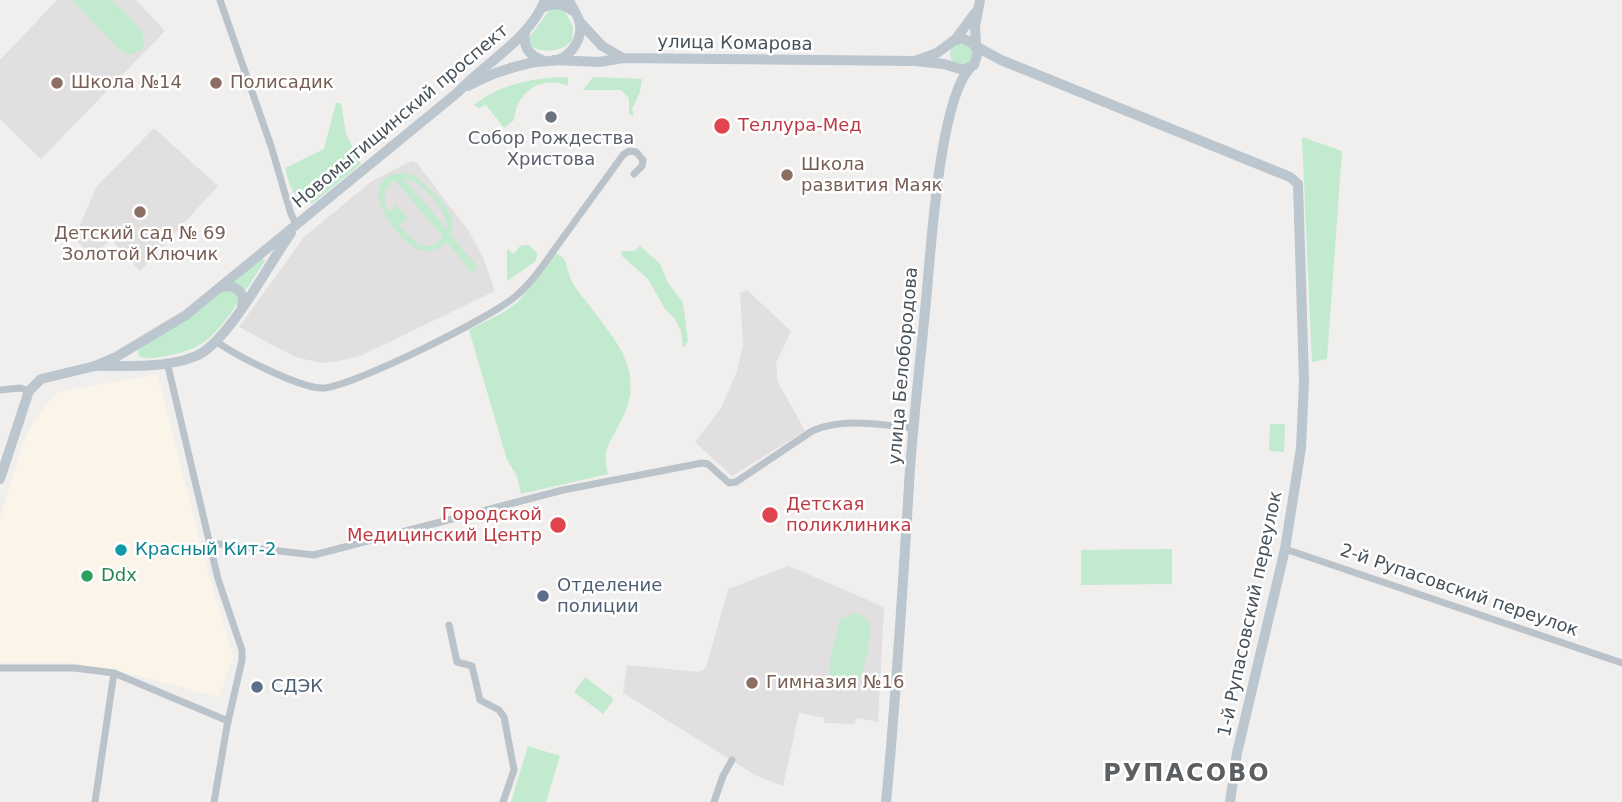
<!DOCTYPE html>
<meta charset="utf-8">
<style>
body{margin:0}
canvas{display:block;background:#f1eeee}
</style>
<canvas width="1622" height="802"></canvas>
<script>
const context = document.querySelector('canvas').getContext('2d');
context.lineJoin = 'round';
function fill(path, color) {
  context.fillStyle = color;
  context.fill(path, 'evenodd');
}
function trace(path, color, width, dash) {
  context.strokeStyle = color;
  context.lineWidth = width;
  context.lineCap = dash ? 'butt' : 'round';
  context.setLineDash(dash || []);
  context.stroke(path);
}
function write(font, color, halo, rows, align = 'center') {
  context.font = font + ' "DejaVu Sans",sans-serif';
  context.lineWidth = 5;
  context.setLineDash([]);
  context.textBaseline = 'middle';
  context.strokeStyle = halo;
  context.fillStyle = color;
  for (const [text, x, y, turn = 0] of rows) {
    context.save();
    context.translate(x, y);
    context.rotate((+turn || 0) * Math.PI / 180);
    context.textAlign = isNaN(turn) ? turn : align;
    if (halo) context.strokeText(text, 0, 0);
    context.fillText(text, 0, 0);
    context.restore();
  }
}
fill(new Path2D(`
 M154,375L158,377L204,557L233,657L219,697L119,671L64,662L0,663V518L22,446L32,424L57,392Z`), '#faf4e9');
fill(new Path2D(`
 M57,0H136L165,31L41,159L0,119V60Z
 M154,128L218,186L140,271L111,239L93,257L74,238L97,186Z
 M411,161L416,162L468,230L482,255L495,291L360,356L338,361L322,363L295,357L239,327L304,237L372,181Z
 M747,290L791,331L776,363L778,382L805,431L732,476L695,442L721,408L737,371L743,345L740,293Z
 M789,566L884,607L878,722L857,718L854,724L824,723L825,718L799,713L783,786L757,776L623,693L627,665L699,672L706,668L728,589Z`), '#e1dfe0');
fill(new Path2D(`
 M72,0H111C124,13 152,31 142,50L130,55L122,52Z
 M551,8L564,9L573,27L572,40C564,52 541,54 529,45V38Z
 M950 54a12 12 0 1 1 24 0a12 12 0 1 1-24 0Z
 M568,77V86C540,75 517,92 514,120L504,128L486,105L479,108L474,105C502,83 533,78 568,77Z
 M593,77L642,79L640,92L632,109L634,116L629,114V98L621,90H583Z
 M336,103H341L346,134L361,164L313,203C292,202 290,185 285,168L324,149Z
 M1302,137L1342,151L1327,359L1312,362Z
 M406,173C419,175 448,205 452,218C453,224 452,230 450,235L478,267L472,273L447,242C439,248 432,253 421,250C397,245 348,173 406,173ZM403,178C421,179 450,212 447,229ZM395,180L443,237C427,257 411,239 399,225L408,219L396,205L389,212L387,210C382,199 384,187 395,180Z
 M528,245L537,252L536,261L507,281V249L514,254L520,246Z
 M640,246L660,264L668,283L683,302L688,341L683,348L681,331L675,319L665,309L648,279L622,256L621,251H635Z
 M555,253C558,255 562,256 564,259C567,263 567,270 569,274C572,284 579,293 586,301C616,342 649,372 619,425C608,445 602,451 608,474L521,494L517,476L507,460L469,330L504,312L518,302Z
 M263,258L265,261L245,291L233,281Z
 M225,289L237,294L238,302C215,337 202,351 160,357C152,358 146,360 139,356L138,351L141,347Z
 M1270,424H1285L1284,452L1269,451Z
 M1172,549V584L1081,585V550Z
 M855,613L865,617L871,626C868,642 865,702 837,686C832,683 829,678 829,673C829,656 837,636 840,619Z
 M585,677L614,699L603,714L574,692Z
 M528,746L560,756L546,802H511Z`), '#c1eace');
trace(new Path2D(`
 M220,0L271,146L291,214L297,226
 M216,341C234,355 300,388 322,388C350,388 495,316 517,295C533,281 545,263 557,246C579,216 601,185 623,155L629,151L636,152L643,160L642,166L634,174
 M167,362L218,579L242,650V660L227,726L214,802
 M0,390L20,388L29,391
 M211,543L314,555L563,490L702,463L708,464L729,483L736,482L812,431C843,417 881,425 914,428
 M1285,549L1622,663
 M449,625L457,662L472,666L480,700L499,710L504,717L514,770L503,802
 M0,668H75L114,673L228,721
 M95,802L114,673
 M714,802L723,776L732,760`), '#bbc3ca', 7);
trace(new Path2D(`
 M542,8C554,2 562,3 573,11
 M579,21L602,46L623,58
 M525,32C523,46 528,55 542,60
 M955,40L975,13
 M976,46L975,27L980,0
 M977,47L1001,60L1290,177L1298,184L1304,381L1301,448L1285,549L1237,753L1230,802
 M554,60L599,62L623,58L915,61L944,64L963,70L974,65L978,52L974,44L962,38L953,41L937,53L915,61
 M468,86C487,75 508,68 530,63C539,61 549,62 557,60C573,55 584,36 579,20C576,13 572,7 569,0
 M221,287C231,285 238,287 243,297L242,306
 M99,366C130,366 167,368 196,356C228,343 269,263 291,233
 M0,479L29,391L41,379L95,366L116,357L186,315L457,93C486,62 529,40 545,0
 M886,802C897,691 903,580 910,469C914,413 921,356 926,300C931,251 939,101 970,68`), '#bcc6ce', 10);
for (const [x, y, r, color] of [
 [57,83,7,"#8d6e63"],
 [216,83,7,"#8d6e63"],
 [551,117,7,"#6b7280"],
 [722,126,9,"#e0444e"],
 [787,175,7,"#8d6e63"],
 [140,212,7,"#8d6e63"],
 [770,515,9,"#e0444e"],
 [558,525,9,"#e0444e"],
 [121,550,7,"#0f9aa8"],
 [87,576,7,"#2e9e5b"],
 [543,596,7,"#5c6f8a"],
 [752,683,7,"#8d6e63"],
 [257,687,7,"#5c6f8a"]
]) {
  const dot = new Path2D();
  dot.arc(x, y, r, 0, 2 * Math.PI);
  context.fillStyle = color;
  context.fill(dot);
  trace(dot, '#fff', 2.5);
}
write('18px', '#48525a', '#fff', [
 ["улица Комарова",735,44,1],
 ["Новомытищинский проспект",401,117,-40],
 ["улица Белобородова",904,366,-85],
 ["2-й Рупасовский переулок",1459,591,19],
 ["1-й Рупасовский переулок",1251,614,-78]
]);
write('18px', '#785e54', '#fff', [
 ["Школа №14",71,83],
 ["Полисадик",230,83],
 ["Школа",801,165],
 ["развития Маяк",801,186],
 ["Детский сад № 69",140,234,"center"],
 ["Золотой Ключик",140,255,"center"],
 ["Гимназия №16",766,683]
], 'left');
write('18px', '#be3a42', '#fff', [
 ["Теллура-Мед",738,126],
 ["Детская",786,505],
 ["поликлиника",786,526],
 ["Городской",542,515,"right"],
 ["Медицинский Центр",542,536,"right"]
], 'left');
write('18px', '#5b616d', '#fff', [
 ["Собор Рождества",551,139],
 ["Христова",551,160]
]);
write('18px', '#0d838f', '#fff', [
 ["Красный Кит-2",135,550]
], 'left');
write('18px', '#27864d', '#fff', [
 ["Ddx",101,576]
], 'left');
write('18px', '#4e5e75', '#fff', [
 ["Отделение",557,586],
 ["полиции",557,607],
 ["СДЭК",271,687]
], 'left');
context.letterSpacing = '2px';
write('bold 24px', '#5b5f62', '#fff', [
 ["РУПАСОВО",1187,775]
]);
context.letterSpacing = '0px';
</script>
